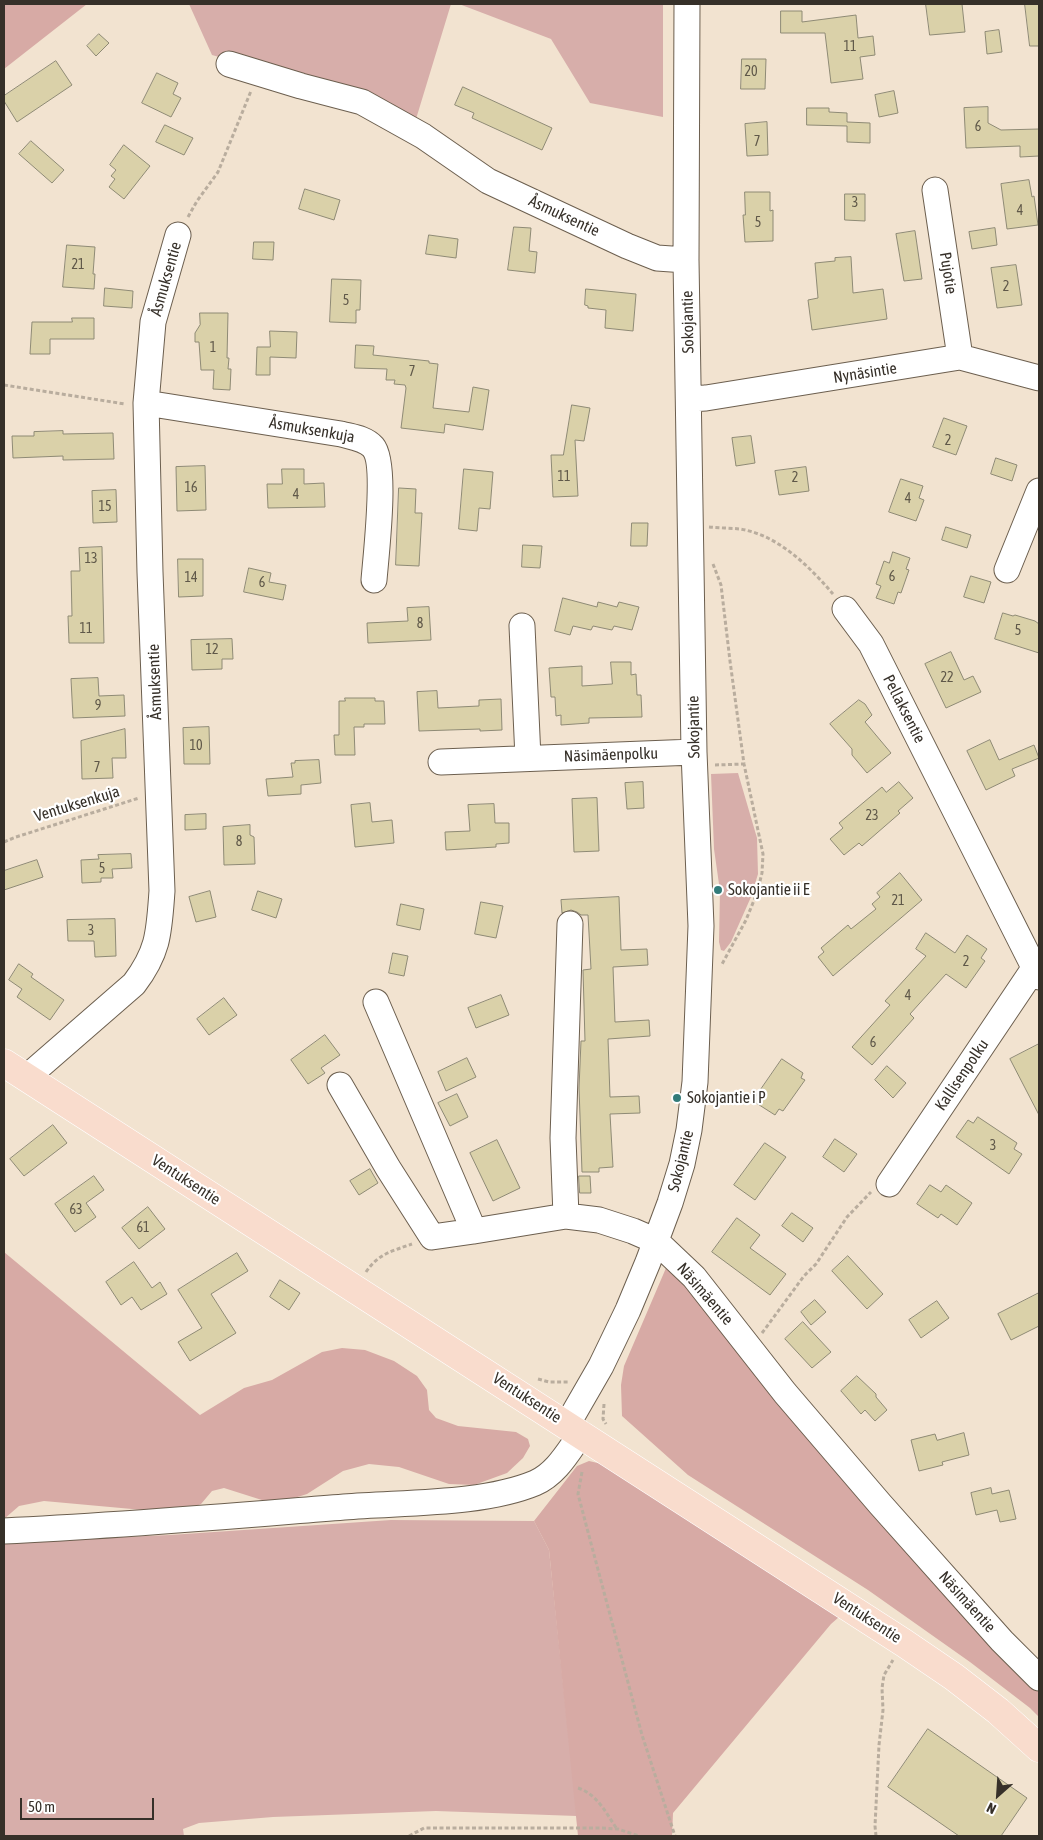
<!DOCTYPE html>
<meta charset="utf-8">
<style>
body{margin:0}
#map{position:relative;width:1043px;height:1840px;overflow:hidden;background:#f2e3d0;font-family:"Asap Condensed",sans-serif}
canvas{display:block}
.frame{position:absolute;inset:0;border:5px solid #363029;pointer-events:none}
.north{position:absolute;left:973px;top:1770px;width:50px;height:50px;-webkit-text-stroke:4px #fff;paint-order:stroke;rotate:206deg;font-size:14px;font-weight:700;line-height:20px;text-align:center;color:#363029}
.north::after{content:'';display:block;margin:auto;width:18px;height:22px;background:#363029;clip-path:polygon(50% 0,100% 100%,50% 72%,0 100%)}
.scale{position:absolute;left:20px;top:1798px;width:134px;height:22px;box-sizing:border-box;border:2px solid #363029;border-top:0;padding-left:6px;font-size:15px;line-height:18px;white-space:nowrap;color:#363029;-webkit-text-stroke:4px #fff;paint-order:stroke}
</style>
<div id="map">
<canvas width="1043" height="1840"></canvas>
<div class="frame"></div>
<div class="north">N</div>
<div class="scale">50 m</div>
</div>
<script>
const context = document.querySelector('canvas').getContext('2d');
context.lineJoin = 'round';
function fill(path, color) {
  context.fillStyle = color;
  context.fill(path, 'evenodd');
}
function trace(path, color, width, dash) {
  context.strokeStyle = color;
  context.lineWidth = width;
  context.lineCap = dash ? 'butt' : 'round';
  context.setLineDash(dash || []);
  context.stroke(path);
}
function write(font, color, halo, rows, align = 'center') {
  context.font = font + ' "Asap Condensed",sans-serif';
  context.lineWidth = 4.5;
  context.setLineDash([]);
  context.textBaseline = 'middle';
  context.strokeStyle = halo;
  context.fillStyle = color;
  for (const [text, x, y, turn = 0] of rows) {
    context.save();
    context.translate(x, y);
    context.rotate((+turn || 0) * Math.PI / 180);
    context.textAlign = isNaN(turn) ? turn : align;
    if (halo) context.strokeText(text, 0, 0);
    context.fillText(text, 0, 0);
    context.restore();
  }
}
fill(new Path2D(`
 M189,4H451L416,119L383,103L212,55Z
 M459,4H663V117L590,103L551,39Z
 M738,773L757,838L758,874L751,897L731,942L724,951L721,950L719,942L720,891L714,849L711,774Z
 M391,1520L534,1521L549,1550L577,1816L436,1811L273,1817L199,1823L183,1829L184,1836H4V1542L170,1535Z`), '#d7aeaa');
fill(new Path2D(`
 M4,4H87L4,69Z
 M4,1252L200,1415L244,1388L272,1380L322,1352L342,1348L365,1350L394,1361L417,1376L427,1390L429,1410L436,1418L458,1426L516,1432L528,1439L530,1446L523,1458L507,1473L474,1485L449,1484L399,1467L369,1464L343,1471L307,1494L285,1501H265L224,1488L212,1491L201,1504L188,1509L154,1511L44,1501L19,1506L4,1519Z
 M666,1268L684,1283L1039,1687V1717L1030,1708L970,1662L868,1590L688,1475L622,1416L621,1385L624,1366Z
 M589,1461L602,1464L839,1617L831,1624L673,1813L672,1836H578L549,1550L534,1521L577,1466Z`), '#d7aaa5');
const building = new Path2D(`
 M926,4H962L965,32L930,35Z
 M1025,4H1039V46H1030Z
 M781,11H802V22L856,15L858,38L873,36L875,55L860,57L863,79L831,83L825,33H781Z
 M999,30L1002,52L987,54L985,32Z
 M99,34L109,43L96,56L87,46Z
 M742,59H766L765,89H741Z
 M56,61L72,85L17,122L4,101V96Z
 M157,73L178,83L173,94L181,98L171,117L142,103Z
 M463,87L552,128L542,150L472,118L474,113L455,105Z
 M894,91L898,113L879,117L875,95Z
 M988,107V123L1001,130L1039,129V156L1020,157V146L966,148L964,108Z
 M807,108H829V112L847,113V122L870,123V143L847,142V126L807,125Z
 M767,122L768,155L747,156L745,124Z
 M165,125L193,138L184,155L156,142Z
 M31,141L64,170L52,183L19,154Z
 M124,145L150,166L124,199L109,187L115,179L111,176L116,170L110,165Z
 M1029,180L1032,197L1034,196L1038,225L1007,229L1001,184Z
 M305,189L340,200L334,220L299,209Z
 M745,192H770V211L773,210V241L745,242L743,215H745Z
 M845,194H865V221L845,220Z
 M514,227L531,228L529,251L537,252L535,273L508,270Z
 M995,228L997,245L972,249L969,232Z
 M915,231L922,279L904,281L896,234Z
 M429,235L458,239L456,258L426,254Z
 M254,242H274L273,260L253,259Z
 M67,245L95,247L93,274H95L94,289L63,287Z
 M851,257L853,293L883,289L887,319L812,330L808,300L818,298L815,263L835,261V258Z
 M1016,265L1022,305L997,308L991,268Z
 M332,279L361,280L360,310H356V323L330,322Z
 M105,288L133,291L132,308L104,306Z
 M586,289L636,294L633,331L605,328L606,310L588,308V306L585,305Z
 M200,313H228L227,358H229L228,369H231L230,390L213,389L214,370H201L199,342H195V333L200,325Z
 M72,318H94V339H50V354H30L32,322H72Z
 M270,331L297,332L296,358L270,357V375H256L257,347H270Z
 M356,345L374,346L373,355L429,361V363L438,364L433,408L469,412L473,387L489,390L483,430L445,424L444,433L401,428L406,388L405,385L394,384L395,380H386L387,369L355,368Z
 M572,405L590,408L584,441L575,440L578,496L553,497L551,455H563Z
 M944,418L967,426L956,455L933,447Z
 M63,431V434L113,433L114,459L63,460V456L13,458L12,436H34V432Z
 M751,436L755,463L736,466L732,438Z
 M996,458L1017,465L1012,481L991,474Z
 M205,466L206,510L177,511L176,467Z
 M806,467L809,491L779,495L775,471Z
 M282,469H304V484L324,483L325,507L268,508L267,484H282Z
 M464,469L493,472L490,509L479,508L477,531L459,529Z
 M901,479L923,486L919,498L924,500L916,521L889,512Z
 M399,488L416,489L415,513H422L419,566L396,565Z
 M116,490L117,522L93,523L92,491Z
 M632,523H648L647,546H631Z
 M946,527L971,535L967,548L942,540Z
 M523,545L542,546L540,568L522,567Z
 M102,547L104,643H69L68,616H72L71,571H80L79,548Z
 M893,552L910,558L906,569L909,570L901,593L898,592L894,604L876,598L881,586L876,584L884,561L889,563Z
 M178,559H203V596L179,597Z
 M249,568L271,573L269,582L286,585L283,600L244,592Z
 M971,576L991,582L984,603L964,597Z
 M563,598L597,607L598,602L617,607L619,602L639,607L632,630L614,626L612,630L593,626L591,630L573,626L570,635L555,631Z
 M429,607L431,640L368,643L367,623L408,621L407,608Z
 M1003,613L1013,616L1015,615L1035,621L1039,624V653L995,639Z
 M232,639L233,659H222V669L192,670L191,640Z
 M951,652L964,680L973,676L981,692L946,708L925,664Z
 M611,662H631V675L636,674L637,695H641L642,717L589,718V723L561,725V715L556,716L555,697H551L549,668L582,666V686L612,684Z
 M98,678L99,696L124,695L125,716L73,718L71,679Z
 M437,691L438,708L479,706V700L501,699L502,730L480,731V729L419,731L417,692Z
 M345,698H375V701H384L385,724H364V727H354L355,755H335L334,735H339V701H345Z
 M859,700L865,704L872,715L865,722L891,753L867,773L852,755V749L830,724Z
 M209,727L210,764H184L183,728Z
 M125,729L126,758H112L113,778L82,779L81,741Z
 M990,740L999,760L1034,745L1039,758L1012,769L1015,776L986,790L967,751Z
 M319,760L321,783L301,785V794L268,796L266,779L293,777L291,763H295V761Z
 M643,782L644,808L627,809L625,783Z
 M899,782L913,798L898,811L900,813L862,846L859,843L844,855L830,839L843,828L839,823L882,787L886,792Z
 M597,798L599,851L574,852L572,799Z
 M370,803L372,822L392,820L394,843L355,847L351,805Z
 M494,804L495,823H509V843L496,844V847L446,850L445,832L470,831L468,805Z
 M206,814V829L185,830V815Z
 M250,825V835L254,837L255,864L224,865L223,827Z
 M131,854L132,868L112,869L113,878H101V882L82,883L81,860L99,859L98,855Z
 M37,860L43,877L4,890V871Z
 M900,873L922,900L833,976L818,957L824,952L821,948L848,925L851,929L876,909L872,904L880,897L877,893Z
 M210,891L216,917L196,922L189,897Z
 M258,891L282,899L276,918L252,910Z
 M619,897L621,950L647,949L648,965L613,967L615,1022L649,1020L650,1036L608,1039L610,1097L639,1096L640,1113L610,1114L613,1167L599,1168V1172H582L579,1088L581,1041H585L583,970L591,969L588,915H581L577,912L571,910L562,913L561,900Z
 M481,902L503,906L496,938L475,934Z
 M401,904L424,909L420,930L397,925Z
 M115,919L116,956L95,957L94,941H68L67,920Z
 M926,933L955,953L967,935L987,949L981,958L985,961L966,988L946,974L910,1014L914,1018L872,1065L852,1047L890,1005L885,1001L926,956L916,949Z
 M393,953L408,956L404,976L389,973Z
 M19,964L33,974L31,977L64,1000L50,1020L17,997L22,989L9,980Z
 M501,995L509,1015L476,1028L468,1008Z
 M224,998L237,1015L209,1035L197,1019Z
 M325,1035L340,1055L321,1068L325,1073L308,1084L291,1060Z
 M1039,1044V1115L1010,1059Z
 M467,1058L476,1077L446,1091L438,1072Z
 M782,1059L803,1073L801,1078L805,1080L783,1111L779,1109L775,1115L753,1101Z
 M887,1066L906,1083L893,1098L875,1080Z
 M457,1094L468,1117L450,1126L438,1103Z
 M978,1117L1017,1143L1014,1149L1022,1154L1009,1174L956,1137L968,1120L973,1123Z
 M53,1125L67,1143L24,1176L10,1159Z
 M835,1139L857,1154L844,1172L823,1157Z
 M497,1140L520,1188L493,1201L470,1153Z
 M765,1143L786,1157L755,1200L734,1185Z
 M370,1169L378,1183L359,1195L350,1181Z
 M94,1176L104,1190L86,1203L96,1217L75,1232L55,1204Z
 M579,1176H590L591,1193H580Z
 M930,1185L941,1192L946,1185L972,1203L957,1225L941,1214L938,1218L917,1204Z
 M148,1207L165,1229L139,1249L122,1228Z
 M792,1213L813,1228L803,1242L782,1226Z
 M737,1218L760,1235L750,1248L786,1274L770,1295L712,1252Z
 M237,1253L248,1271L211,1294L236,1333L190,1361L178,1342L202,1328L178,1290Z
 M848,1256L883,1294L867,1309L832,1271Z
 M134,1262L152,1288L160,1282L167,1294L141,1310L132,1297L121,1305L106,1282Z
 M280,1280L300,1293L289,1310L270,1297Z
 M1039,1293V1326L1011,1340L998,1314Z
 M815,1300L826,1312L811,1325L801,1312Z
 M937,1301L949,1318L921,1338L909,1320Z
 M803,1322L831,1352L812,1368L785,1339Z
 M857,1376L876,1394V1397L887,1410L875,1421L865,1410L861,1414L841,1391Z
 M964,1433L969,1455L942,1462L943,1465L919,1471L911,1440L935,1434L937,1440Z
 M991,1488L992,1494L1009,1490L1016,1519L1000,1522L997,1510L976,1515L971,1493Z
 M928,1729L1027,1798L1001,1836H959L888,1787Z`);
fill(building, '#dad1a9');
trace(building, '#8e8a75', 1);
const minor = new Path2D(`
 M229,64L301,86L362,102L423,136L488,181L627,246L657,258L686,260
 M935,190L960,357
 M689,399L706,398L960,357L1039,378
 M146,403L341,434C352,437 365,438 373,447C387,463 376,555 374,580
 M1007,570L1039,491
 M845,609L871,644L1039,977
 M522,626L528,758
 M441,762L694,752
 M376,1002L474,1231L566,1216L599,1220L633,1231L656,1241L694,1277L785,1393L880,1504L1002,1641L1039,1678
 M27,1077L134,984C159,951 159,932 162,891L150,572L146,403L153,322L178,235
 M340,1085L388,1168L432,1237L474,1231
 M889,1184L1039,961
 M566,1216L563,1138L570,924
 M567,1425L601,1366L628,1310L648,1262L670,1203L682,1164L689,1130L695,1082L701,926L694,752L686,260L687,4
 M4,1531C117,1526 231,1516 344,1507C402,1502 482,1505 535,1483C556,1474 568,1452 581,1434`);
const major = new Path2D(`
 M4,1063L904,1643L954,1677L998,1711L1039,1748`);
trace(minor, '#6c5f4f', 27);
trace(major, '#fff', 29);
trace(new Path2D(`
 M188,217L197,201L218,172L251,91
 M4,385L125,404
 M709,527C719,528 730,528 740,529C778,535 809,566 833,594
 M713,564L721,585L730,661L744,764L763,854L762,873L757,893L746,920L721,966
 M715,765L744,764
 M4,842L16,837L139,798
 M366,1272C378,1254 392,1251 412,1244
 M762,1333L804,1276L816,1264L847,1217L871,1192
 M538,1379L549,1382H568
 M604,1404L603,1419L606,1424
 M582,1472L578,1494L588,1532L642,1735L675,1836
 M578,1788C597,1794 606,1813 617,1829
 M409,1836L424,1828H602L618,1829L639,1836
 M876,1836L875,1826L879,1745L883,1710L882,1688L884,1675L893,1660`), '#b9ad9e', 3, [4, 2.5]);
trace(minor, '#fff', 25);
trace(major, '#f9dccd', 28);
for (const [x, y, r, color] of [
 [718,890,5,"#337c7a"],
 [677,1098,5,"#337c7a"]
]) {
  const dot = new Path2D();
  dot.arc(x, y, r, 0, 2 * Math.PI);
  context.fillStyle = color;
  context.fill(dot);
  trace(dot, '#fff', 2);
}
write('14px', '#5f5849', null, [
 ["11",850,47],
 ["20",751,72],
 ["6",978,127],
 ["7",757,142],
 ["3",855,203],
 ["4",1020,211],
 ["5",758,223],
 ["21",78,265],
 ["2",1006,287],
 ["5",346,301],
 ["1",213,348],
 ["7",412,372],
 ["2",948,441],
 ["11",564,477],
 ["2",795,478],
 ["16",191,488],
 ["4",296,495],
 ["4",908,499],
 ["15",105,507],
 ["13",91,559],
 ["6",892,577],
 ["14",191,578],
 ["6",262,583],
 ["8",420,624],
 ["11",86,629],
 ["5",1018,631],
 ["12",212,650],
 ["22",947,678],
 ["9",98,706],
 ["10",196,746],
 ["7",97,768],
 ["23",872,816],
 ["8",239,842],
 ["5",102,869],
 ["21",898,901],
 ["3",91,931],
 ["2",966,962],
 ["4",908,996],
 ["6",873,1043],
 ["3",993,1146],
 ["63",76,1210],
 ["61",143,1228]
]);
write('16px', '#363029', '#fff', [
 ["Åsmuksentie",564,216,25],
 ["Pujotie",948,273,81],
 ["Åsmuksentie",166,279,-74],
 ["Sokojantie",688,322,-91],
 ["Nynäsintie",865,373,-9],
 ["Åsmuksenkuja",312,430,10],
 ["Åsmuksentie",155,682,-92],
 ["Pellaksentie",904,709,63],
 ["Sokojantie",694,727,-91],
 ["Näsimäenpolku",611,755,-2],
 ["Ventuksenkuja",77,804,-17],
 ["Kallisenpolku",962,1075,-56],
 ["Sokojantie",681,1161,-76],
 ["Ventuksentie",186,1180,33],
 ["Näsimäentie",705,1294,49],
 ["Ventuksentie",527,1398,33],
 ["Näsimäentie",967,1602,48],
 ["Ventuksentie",867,1618,33]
]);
write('16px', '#363029', '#fff', [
 ["Sokojantie ii E",728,890],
 ["Sokojantie i P",687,1098]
], 'left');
</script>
